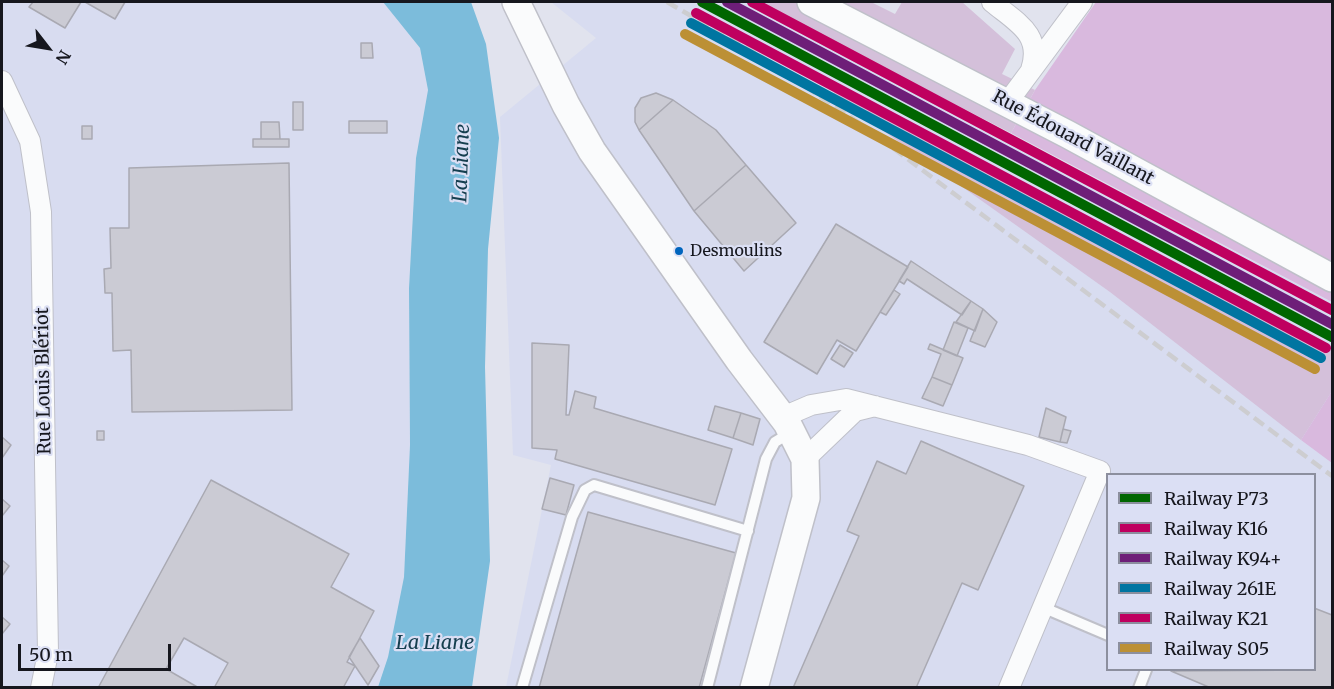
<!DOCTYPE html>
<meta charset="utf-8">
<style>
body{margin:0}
#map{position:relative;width:1334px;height:689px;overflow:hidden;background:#e1e3ee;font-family:Merriweather,serif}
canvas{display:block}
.frame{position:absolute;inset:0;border:3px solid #16171e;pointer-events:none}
.legend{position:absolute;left:1106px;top:473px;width:210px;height:198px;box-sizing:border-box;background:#dbdff4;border:2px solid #8c8f9e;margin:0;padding:8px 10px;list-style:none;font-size:18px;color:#16171e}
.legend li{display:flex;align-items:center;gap:12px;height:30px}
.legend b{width:30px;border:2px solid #8c8f9e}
.north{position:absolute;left:18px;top:18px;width:60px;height:60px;-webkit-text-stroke:4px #dbdff4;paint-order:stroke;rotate:121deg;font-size:16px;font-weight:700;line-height:24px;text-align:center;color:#16171e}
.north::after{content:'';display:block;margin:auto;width:21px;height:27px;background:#16171e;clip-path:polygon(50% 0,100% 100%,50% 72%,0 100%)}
.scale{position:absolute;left:18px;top:644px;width:153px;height:27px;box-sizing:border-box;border:3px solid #16171e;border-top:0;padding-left:8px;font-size:18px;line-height:21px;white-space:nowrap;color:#16171e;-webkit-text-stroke:4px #dbdff4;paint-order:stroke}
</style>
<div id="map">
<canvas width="1334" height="689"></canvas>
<div class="frame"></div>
<ul class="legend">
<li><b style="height:8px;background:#060"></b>Railway P73</li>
<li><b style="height:8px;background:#bf005f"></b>Railway K16</li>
<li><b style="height:8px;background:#6e1e78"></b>Railway K94+</li>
<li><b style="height:8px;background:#0075a1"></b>Railway 261E</li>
<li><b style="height:8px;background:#bf005f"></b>Railway K21</li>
<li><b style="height:8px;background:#bc9035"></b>Railway S05</li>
</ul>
<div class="north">N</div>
<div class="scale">50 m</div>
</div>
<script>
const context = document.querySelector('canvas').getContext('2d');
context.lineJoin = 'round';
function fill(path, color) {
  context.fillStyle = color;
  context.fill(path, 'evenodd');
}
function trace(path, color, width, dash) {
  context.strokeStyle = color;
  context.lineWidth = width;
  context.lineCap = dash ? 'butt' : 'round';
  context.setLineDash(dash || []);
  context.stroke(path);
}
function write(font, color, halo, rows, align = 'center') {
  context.font = font + ' Merriweather,serif';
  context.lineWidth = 4.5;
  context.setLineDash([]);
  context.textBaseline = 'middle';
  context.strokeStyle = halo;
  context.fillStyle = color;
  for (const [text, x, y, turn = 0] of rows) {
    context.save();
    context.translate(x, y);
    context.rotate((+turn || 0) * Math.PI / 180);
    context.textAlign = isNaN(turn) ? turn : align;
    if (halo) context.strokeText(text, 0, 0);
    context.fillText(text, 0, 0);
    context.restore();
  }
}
fill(new Path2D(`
 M2,2H383L420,48L428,90L416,158L409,288L410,445L404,577L388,657L378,687H2Z
 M551,2H756L1332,302V687H506L551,465L513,455L500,117L596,38ZM1108,474H1314V670H1108Z`), '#d8dcf0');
fill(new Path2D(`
 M756,2H871L895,14L902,2H962L1015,49L1002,74L1035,90L1011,133Z
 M835,88L1332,351V391L1301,440L1110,292L833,95Z`), '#d4c0da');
fill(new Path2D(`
 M1096,2H1332V302L1011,133L1035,90Z
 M1332,391V463L1301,440Z`), '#d9b9de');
fill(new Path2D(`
 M383,2H471L486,44L499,138L488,249L485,367L490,561L472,687H378L388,657L404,577L410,445L409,288L416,158L428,90L420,48Z`), '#7cbcdb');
const building = new Path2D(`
 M33,2H81L65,28L29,7Z
 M85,2H125L115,19Z
 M361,43H372L373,58H361Z
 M656,93L673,100L639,130L635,122V108L641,98Z
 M673,100L716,130L746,165L694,211L639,130Z
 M293,102H303V130H293Z
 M349,121H387V133H349Z
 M261,122H279L280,139H261Z
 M82,126H92V139H82Z
 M253,139H289V147H253Z
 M289,163L292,410L132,412L131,350L113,351L112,293H105L104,269L111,268L110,228H129V168Z
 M746,165L796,223L744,271L694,211Z
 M836,224L908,267L856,351L837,340L817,374L764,342Z
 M911,261L971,301L962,315L907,279L904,284L899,281Z
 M894,290L900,294L886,315L880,312Z
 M971,301L983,309L975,331L956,322Z
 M983,309L997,322L985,347L970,341Z
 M954,322L968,328L957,356L943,350Z
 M532,343L569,345L566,415H569L575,391L596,397L594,408L732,449L715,505L555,459L557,450L532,448Z
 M930,344L963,358L952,385L932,377L941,354L928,349Z
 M840,345L853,353L844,367L831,359Z
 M932,377L952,385L943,406L922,398Z
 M715,406L741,413L733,438L708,430Z
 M1046,408L1066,417L1060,442L1039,437Z
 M741,413L760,419L753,445L733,438Z
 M1063,429L1071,431L1067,443L1060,442Z
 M97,431H104V440H97Z
 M2,437L11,445L2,458Z
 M921,441L1024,486L978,590L962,583L916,688H793L859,536L847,531L877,461L906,474Z
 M550,478L574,485L566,515L542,509Z
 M211,480L349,554L331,587L374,611L347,662L355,666L343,688H214L228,663L184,638L166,669L199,688H98Z
 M2,499L10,506L2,516Z
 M588,512L736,553L699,688H539Z
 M2,560L9,566L2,576Z
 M1314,608L1332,615V688H1211L1171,671L1314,670Z
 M2,617L10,624L2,634Z
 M360,638L379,666L368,685L349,657Z`);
fill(building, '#cbcbd4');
trace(building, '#a9a9b2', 1.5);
const lane = new Path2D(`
 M1042,607L1108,635
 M522,688L572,517L585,490L594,485L748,531
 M707,688L766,459L775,442L790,433
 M1139,688L1146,670`);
const street = new Path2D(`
 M992,2C1016,22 1043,34 1031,70
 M2,81L30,141L41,212L48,653L41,688
 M1007,103L1082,2
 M783,417L811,405L846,399L1028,445L1100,471L1009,688
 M805,459L855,411L875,406`);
const secondary = new Path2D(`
 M516,2L566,105L592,151L739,360L787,423L805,459L806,498L754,688
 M811,2L1067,134L1332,278`);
trace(lane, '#bfc0c9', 14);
trace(street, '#bfc0c9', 22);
trace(secondary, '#bfc0c9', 30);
trace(lane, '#fafbfc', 10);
trace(street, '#fafbfc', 20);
trace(secondary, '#fafbfc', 27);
trace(new Path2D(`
 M667,2L762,57L862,125L1332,476`), '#cdcdd0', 4.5, [12, 6]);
trace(new Path2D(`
 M702,2L1332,337`), '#060', 10);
trace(new Path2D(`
 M696,13L1326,348`), '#bf005f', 10);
trace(new Path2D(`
 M727,2L1332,324`), '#6e1e78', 10);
trace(new Path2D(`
 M691,23L1321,358`), '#0075a1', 10);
trace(new Path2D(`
 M752,2L1332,310`), '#bf005f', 10);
trace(new Path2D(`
 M685,34L1315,369`), '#bc9035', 10);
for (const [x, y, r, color] of [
 [679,251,5,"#0065bd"]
]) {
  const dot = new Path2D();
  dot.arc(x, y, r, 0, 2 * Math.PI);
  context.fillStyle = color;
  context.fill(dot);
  trace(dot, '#dbdff4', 2);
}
write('16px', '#16171e', '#dbdff4', [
 ["Desmoulins",690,251]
], 'left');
write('18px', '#16171e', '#dbdff4', [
 ["Rue Édouard Vaillant",1073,138,28],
 ["Rue Louis Blériot",44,381,-91]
]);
write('italic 20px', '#153e4f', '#dbdff4', [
 ["La Liane",462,163,-88],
 ["La Liane",435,643]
]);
</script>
